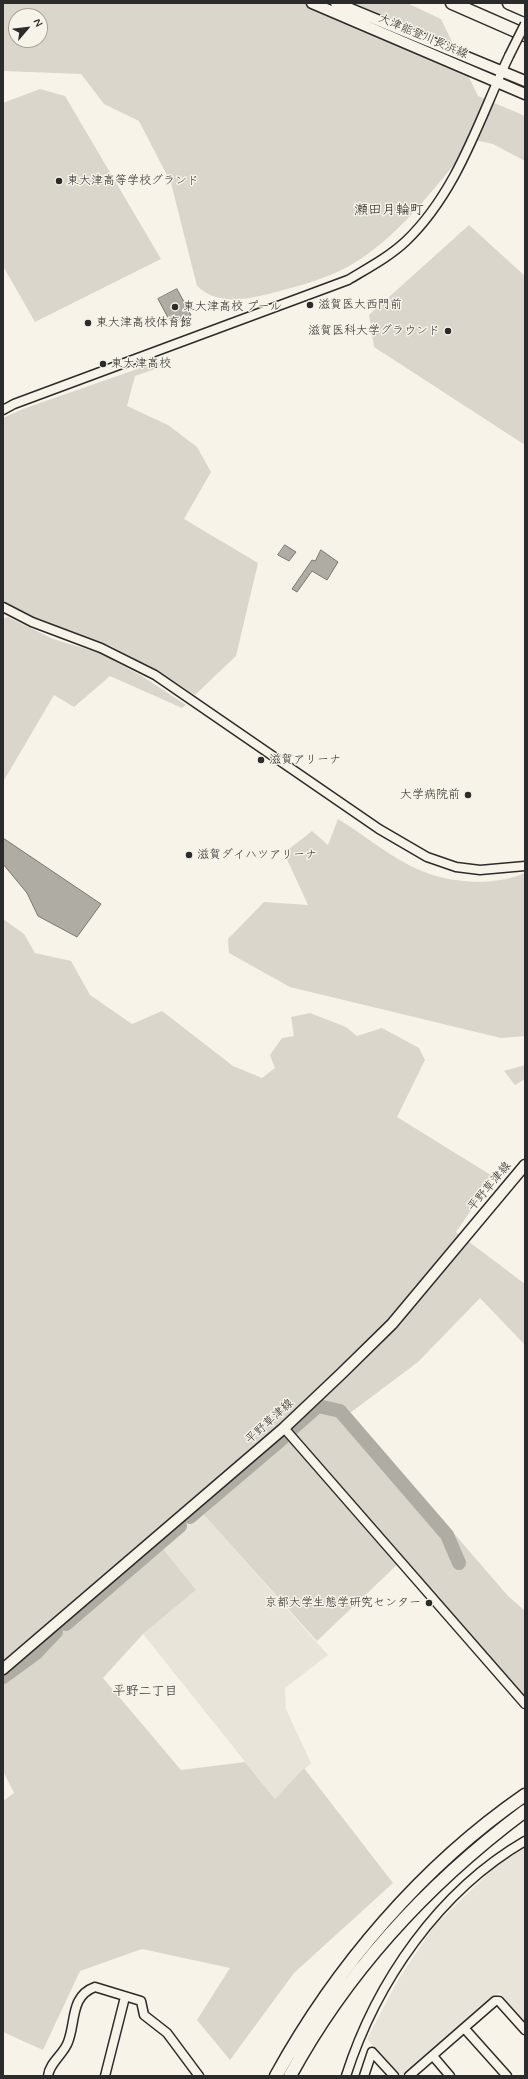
<!DOCTYPE html>
<meta charset="utf-8">
<style>
body{margin:0}
#map{position:relative;width:528px;height:2079px;overflow:hidden;background:#f7f3e8;font-family:Mynerve,sans-serif}
canvas{display:block}
.frame{position:absolute;inset:0;border:4px solid #2b2b2b;pointer-events:none}
.north{position:absolute;left:8px;top:8px;width:40px;height:40px;box-sizing:border-box;background:#f7f3e8;border:1px solid #a5a39c;border-radius:50%;rotate:62deg;font-size:11px;font-weight:700;line-height:16px;text-align:center;color:#2b2b2b}
.north::after{content:'';display:block;margin:auto;width:14px;height:18px;background:#2b2b2b;clip-path:polygon(50% 0,100% 100%,50% 72%,0 100%)}
</style>
<div id="map">
<canvas width="528" height="2079"></canvas>
<div class="frame"></div>
<div class="north">N</div>
</div>
<script>
const context = document.querySelector('canvas').getContext('2d');
context.lineJoin = 'round';
function fill(path, color) {
  context.fillStyle = color;
  context.fill(path, 'evenodd');
}
function trace(path, color, width, dash) {
  context.strokeStyle = color;
  context.lineWidth = width;
  context.lineCap = dash ? 'butt' : 'round';
  context.setLineDash(dash || []);
  context.stroke(path);
}
function write(font, color, halo, rows, align = 'center') {
  context.font = font + ' Mynerve,"Klee One",sans-serif';
  context.lineWidth = 3;
  context.setLineDash([]);
  context.textBaseline = 'middle';
  context.strokeStyle = halo;
  context.fillStyle = color;
  for (const [text, x, y, turn = 0] of rows) {
    context.save();
    context.translate(x, y);
    context.rotate((+turn || 0) * Math.PI / 180);
    context.textAlign = isNaN(turn) ? turn : align;
    if (halo) context.strokeText(text, 0, 0);
    context.fillText(text, 0, 0);
    context.restore();
  }
}
fill(new Path2D(`
 M196,1506L328,1655L285,1688L286,1709L311,1763L275,1799L143,1634L196,1590L156,1540Z
 M525,1848V2024L499,1993L405,2074L398,2075L367,2039L398,1980L435,1925L497,1865Z`), '#e8e4da');
fill(new Path2D(`
 M3,3H407L441,19L478,96L525,116V161L493,144L474,140C439,182 405,230 359,260C332,278 299,286 268,294C244,300 217,305 197,286L171,183L139,121L104,104L81,74L3,71ZM16,16H40V40H16Z
 M40,89L65,96L161,259L35,322L3,266V103Z
 M469,225L525,276V445L374,347L369,315Z
 M163,360L164,366L135,376L127,406L168,425L197,447L211,472L184,519L258,563L236,656L195,695L158,671L111,646L42,622L3,601V418L23,409Z
 M8,617L53,639L100,653L142,676L186,705L182,708L110,676L74,707L54,695L3,782V619Z
 M338,819C361,833 383,851 407,864C441,883 489,888 525,873V1036L501,1038L290,987L229,953L228,939L264,902L308,905L284,853L312,831L328,845Z
 M3,919L24,934L35,953L71,961L90,995L132,1024L162,1011L233,1066L262,1078L275,1068L270,1055L282,1038L294,1036L291,1017L310,1013L346,1027L357,1036L382,1028L419,1048L425,1060L397,1117L494,1177L456,1232L525,1284V1345L480,1298L418,1362L350,1413L508,1596L525,1611V1704L400,1562L317,1641L196,1506L156,1540L196,1590L143,1634L103,1678L181,1770L245,1762L275,1799L304,1768L393,1883L294,1973L230,2060L197,2020L230,1968L142,1949L80,1971L43,2050L3,2032V1801L14,1793L3,1771Z
 M525,1065V1079L515,1085L504,1071Z`), '#dad6cc');
const water = new Path2D(`
 M177,289L191,315L172,325L158,299Z
 M285,545L296,552L289,561L278,555Z
 M321,550L338,562L327,580L312,571L297,592L292,589L312,560L315,561Z
 M3,838L101,904L77,937L38,916L27,893L3,864Z`);
fill(water, '#afaca4');
trace(water, '#7a7874', 1);
trace(new Path2D(`
 M293,1428L318,1406L340,1411L447,1535L459,1563
 M190,1517L283,1438
 M66,1624L180,1526
 M3,1677L36,1653L56,1632`), '#afaca4', 14);
const minor = new Path2D(`
 M3,410L14,404L348,280C368,268 389,257 406,241C458,191 479,119 509,56
 M3,607L32,622L101,648L155,675L379,829L427,857L456,867L480,870L525,866
 M284,1428L525,1704
 M465,2029L507,2076
 M433,2056L450,2076
 M48,2076C49,2063 64,2054 68,2042C76,2022 70,1996 95,1987L141,2001L144,2015L167,2033L199,2076
 M105,2076L125,1997
 M346,2076C376,1982 439,1891 525,1841
 M364,2076L372,2052L394,2076
 M409,2076L495,2001H499L525,2030`);
const major = new Path2D(`
 M312,3L525,94
 M336,3L525,81
 M3,1669L284,1428L341,1374L392,1324L525,1165`);
const highway = new Path2D(`
 M452,3L525,35
 M509,3L525,10
 M276,2076C336,1967 422,1866 525,1795
 M290,2076C347,1971 430,1882 525,1811`);
trace(minor, '#2b2b2b', 11);
trace(major, '#2b2b2b', 13);
trace(highway, '#2b2b2b', 15);
trace(minor, '#f7f3e8', 8);
trace(major, '#f7f3e8', 10);
trace(highway, '#f7f3e8', 12);
const minorBridge = new Path2D(`
 M509,56L525,24`);
trace(minorBridge, '#2b2b2b', 11, []);
trace(minorBridge, '#f7f3e8', 8);
for (const [x, y, r, color] of [
 [59,181,4,"#2b2b2b"],
 [310,305,4,"#2b2b2b"],
 [175,307,4,"#2b2b2b"],
 [88,323,4,"#2b2b2b"],
 [448,331,4,"#2b2b2b"],
 [103,364,4,"#2b2b2b"],
 [261,760,4,"#2b2b2b"],
 [468,795,4,"#2b2b2b"],
 [189,855,4,"#2b2b2b"],
 [429,1603,4,"#2b2b2b"]
]) {
  const dot = new Path2D();
  dot.arc(x, y, r, 0, 2 * Math.PI);
  context.fillStyle = color;
  context.fill(dot);
  trace(dot, '#f7f3e8', 1.5);
}
write('12px', '#2b2b2b', '#f7f3e8', [
 ["大津能登川長浜線",423,37,23],
 ["平野草津線",490,1187,-50],
 ["平野草津線",270,1422,-42]
]);
write('12px', '#2b2b2b', '#f7f3e8', [
 ["東大津高等学校グランド",67,181],
 ["滋賀医大西門前",318,305],
 ["東大津高校 プール",183,307],
 ["東大津高校体育館",96,323],
 ["滋賀医科大学グラウンド",440,331,"right"],
 ["東大津高校",111,364],
 ["滋賀アリーナ",269,760],
 ["大学病院前",460,795,"right"],
 ["滋賀ダイハツアリーナ",197,855],
 ["京都大学生態学研究センター",421,1603,"right"]
], 'left');
write('13px', '#2b2b2b', '#f7f3e8', [
 ["平野二丁目",145,1692]
]);
write('14px', '#2b2b2b', '#f7f3e8', [
 ["瀬田月輪町",389,211]
]);
</script>
